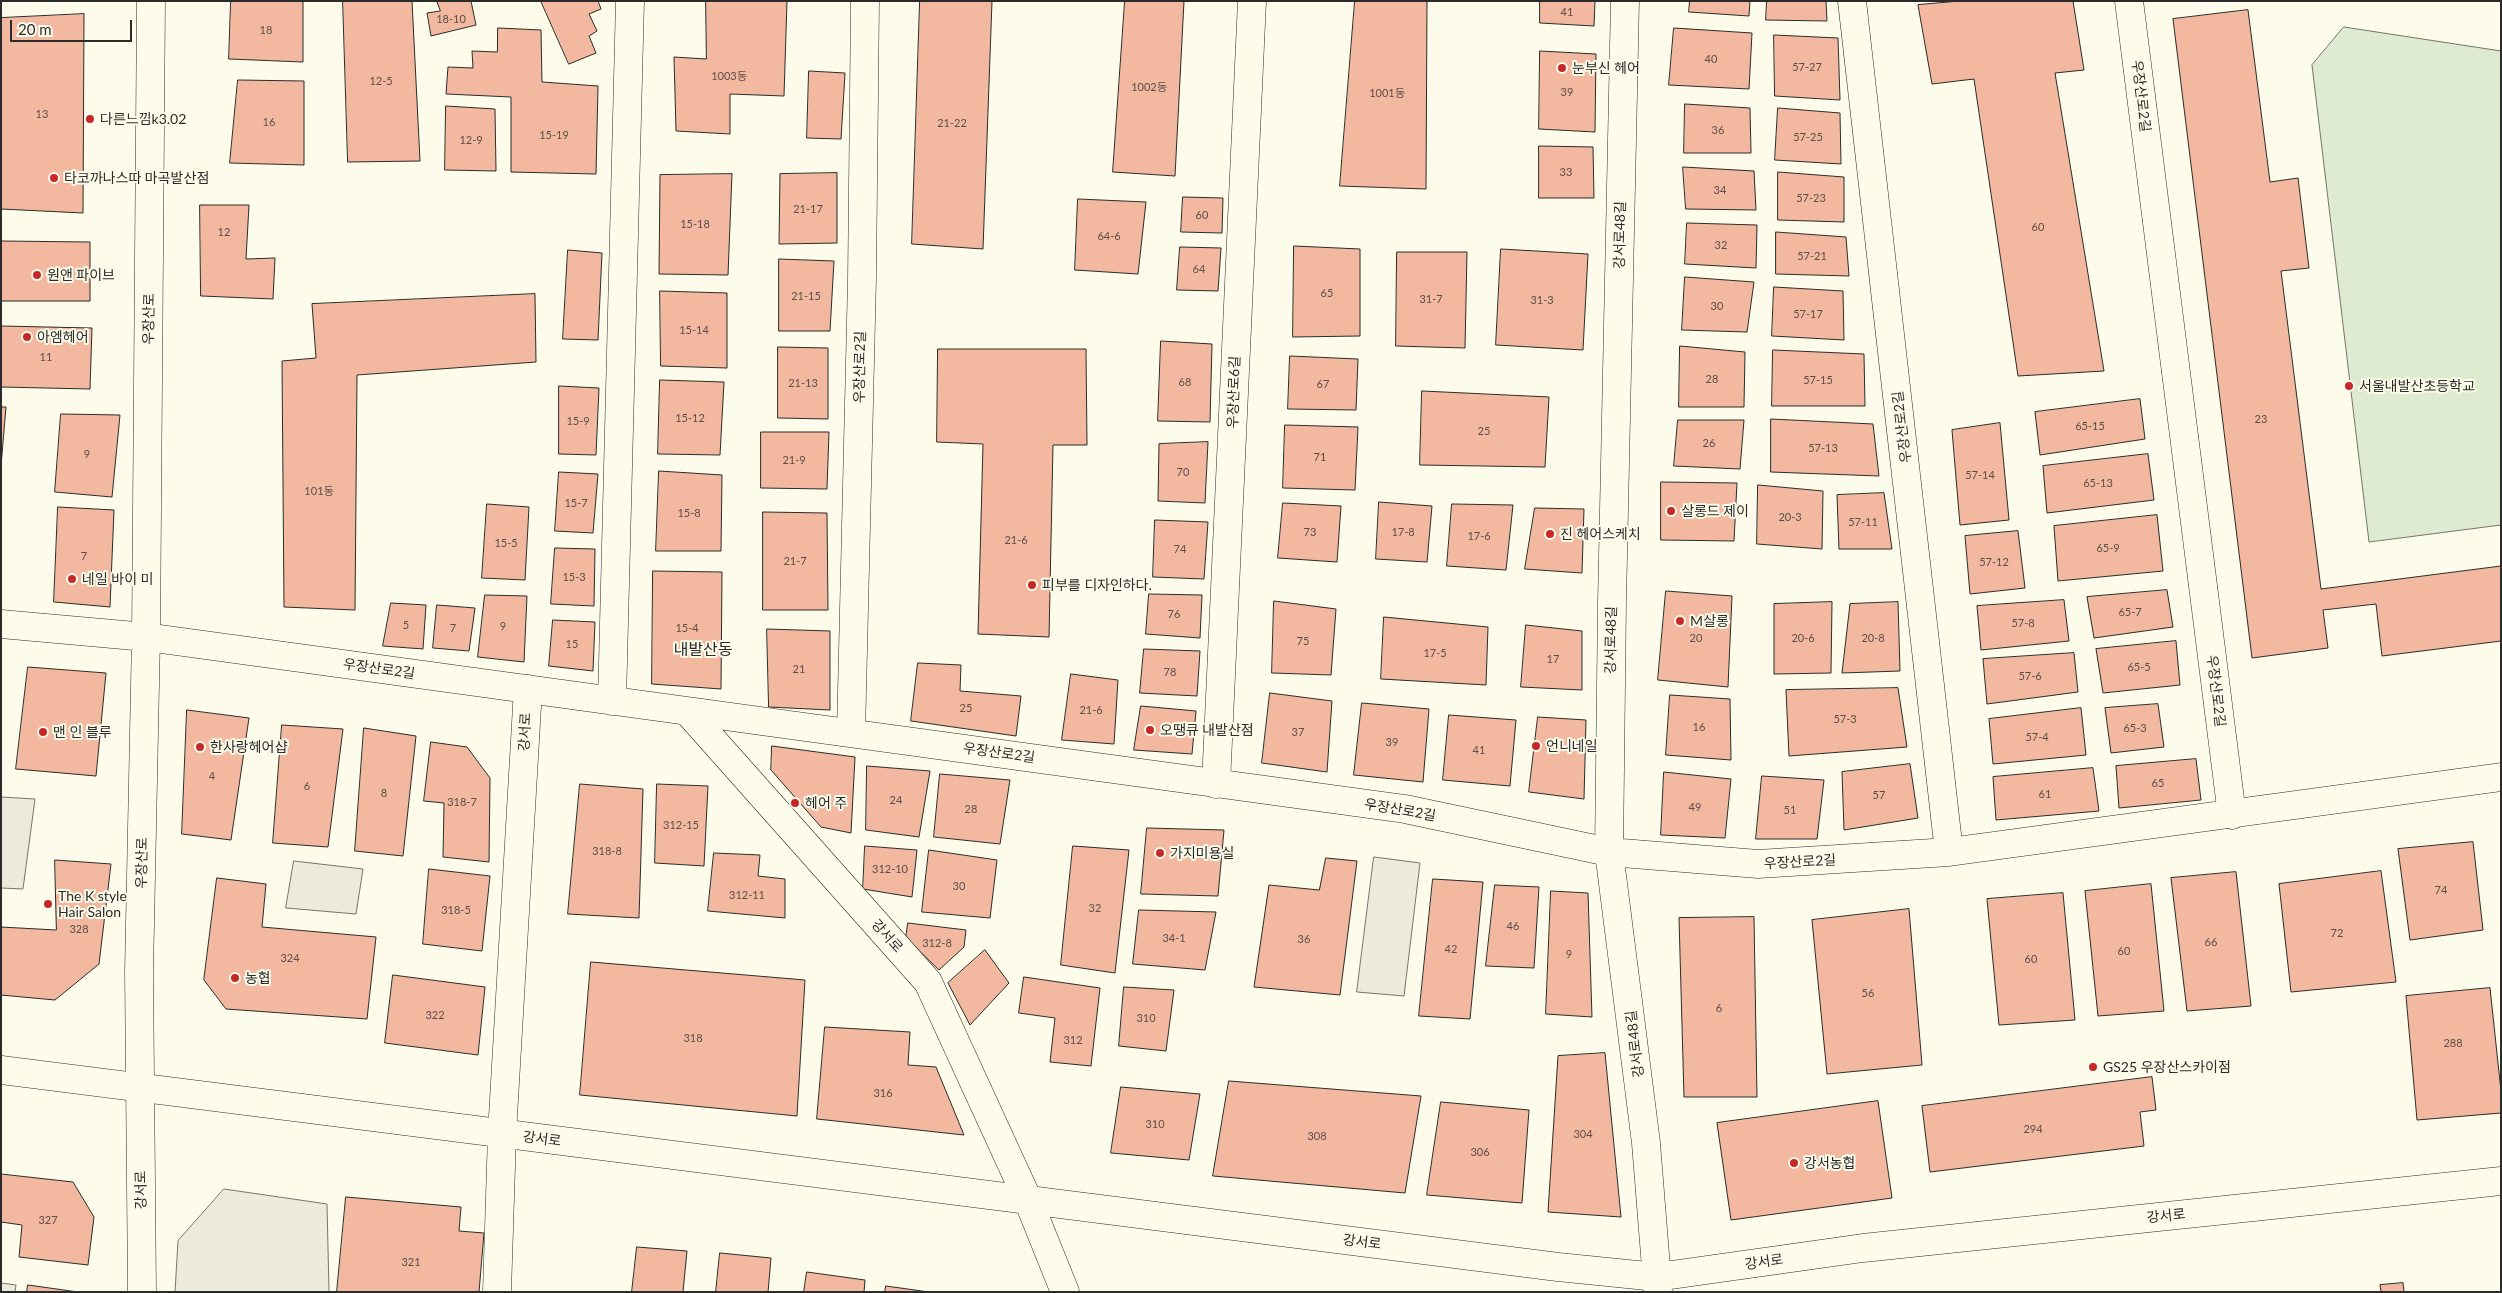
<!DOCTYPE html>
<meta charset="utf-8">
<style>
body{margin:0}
#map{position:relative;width:2502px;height:1293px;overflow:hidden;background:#fdfbea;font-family:Lato,sans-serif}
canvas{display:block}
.frame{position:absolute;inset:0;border:2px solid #2b2b2b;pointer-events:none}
.scale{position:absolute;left:10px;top:20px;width:122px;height:22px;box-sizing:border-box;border:2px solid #2b2b2b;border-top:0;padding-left:6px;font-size:15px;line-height:18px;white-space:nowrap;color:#2b2b2b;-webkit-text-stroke:4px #fdfbea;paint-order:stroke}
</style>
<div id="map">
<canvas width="2502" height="1293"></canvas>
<div class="frame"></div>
<div class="scale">20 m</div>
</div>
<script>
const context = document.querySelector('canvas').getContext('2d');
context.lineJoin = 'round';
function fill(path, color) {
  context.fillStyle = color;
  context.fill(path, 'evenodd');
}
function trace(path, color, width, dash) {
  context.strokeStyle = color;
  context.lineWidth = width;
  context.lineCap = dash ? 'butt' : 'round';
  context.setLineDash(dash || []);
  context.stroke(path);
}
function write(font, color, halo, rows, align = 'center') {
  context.font = font + ' Lato,"Noto Sans KR",sans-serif';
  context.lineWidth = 4;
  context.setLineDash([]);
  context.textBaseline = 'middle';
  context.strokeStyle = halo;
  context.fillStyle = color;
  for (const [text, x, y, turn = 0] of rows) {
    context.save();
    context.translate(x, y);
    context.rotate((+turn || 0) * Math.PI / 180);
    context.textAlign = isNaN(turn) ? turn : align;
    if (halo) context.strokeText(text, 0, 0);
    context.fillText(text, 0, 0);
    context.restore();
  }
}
const green = new Path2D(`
 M2344,27L2501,51V525L2369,542L2312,65Z`);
fill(green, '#deebd1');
trace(green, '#74746e', 1);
const parking = new Path2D(`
 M1,797L35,799L23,889L1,888Z
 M1374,857L1420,863L1404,996L1357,992Z
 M294,861L363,869L356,914L286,908Z
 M224,1189L327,1204L329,1292H175L178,1241Z
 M1,1283L16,1285L15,1292H1Z`);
fill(parking, '#eceadb');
trace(parking, '#74746e', 1);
const building = new Path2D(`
 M231,1H303V62L229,59Z
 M343,1H412L420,161L348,162Z
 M437,1H471L476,25L431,36L427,13L440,11Z
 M541,1H598L601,9L589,14L597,31L589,36L596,53L569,64Z
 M706,1H787L784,96L730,94V134L676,131L674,57L706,59Z
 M920,1H992L983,249L912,244Z
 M1125,1H1184L1175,176L1113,172Z
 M1355,1H1427L1426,189L1340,186Z
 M1540,1H1595L1594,26L1540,23Z
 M1690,1H1750L1749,16L1689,12Z
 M1767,1H1826L1827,21L1766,20Z
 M1960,1H2073L2084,70L2055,73L2104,371L2018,376L1974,79L1932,84L1918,5Z
 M2248,10L2270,182L2298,178L2309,268L2281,271L2321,589L2501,566V641L2382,656L2376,604L2323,610L2328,648L2252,658L2173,19Z
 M84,14L83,213L1,209V18Z
 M498,28L541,30L542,82L598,86L596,174L511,172V97L446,94L448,67L473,68L472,51L497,52Z
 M1674,28L1752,33L1749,89L1669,85Z
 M1774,35L1838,38L1840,100L1775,96Z
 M1540,51L1596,54L1595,132L1539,129Z
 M809,71L845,73L841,139L807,138Z
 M238,80L304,81V165L230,163Z
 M1685,104L1750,108L1751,153H1684Z
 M446,106L495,109L496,171L445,170Z
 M1778,108L1840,113L1841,164L1775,160Z
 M1539,146L1593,147L1594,198H1539Z
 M1683,167L1754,171L1756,210L1686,209Z
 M1778,172L1844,177V222L1778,220Z
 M837,173V243L779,244L780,174Z
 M732,174L728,275L659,274L660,175Z
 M1183,197L1223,198L1222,233L1181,232Z
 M1078,199L1146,202L1138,274L1075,270Z
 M200,205H249L246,259L275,258L273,299L201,296Z
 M1687,223L1757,225L1756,268L1685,264Z
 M1776,232L1846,237L1849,276L1776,274Z
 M1,241L90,242V301H1Z
 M1294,246L1360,249V336L1293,337Z
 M1180,247L1221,248L1218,291L1177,290Z
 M1501,249L1588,254L1583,350L1496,345Z
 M568,250L602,253L598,340L563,339Z
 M1397,252H1467L1465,348L1396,346Z
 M779,259L834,261L830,331H779Z
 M1685,277L1754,282L1747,332L1682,330Z
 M1774,287L1843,291L1844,340L1772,336Z
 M660,291L727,293V368L661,366Z
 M535,294L536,362L357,375L355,610L284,607L282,361L316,358L312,304Z
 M1,326L92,328L90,389L1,387Z
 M1161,341L1212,344L1210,422L1158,421Z
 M1680,346L1745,352L1744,407H1679Z
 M778,347L828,348V419L778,418Z
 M938,349H1086L1087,445H1053L1049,637L978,634L983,444L937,442Z
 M1773,350L1864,354L1865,406H1772Z
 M1290,356L1358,359L1356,410L1288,409Z
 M660,380L724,382L720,455L658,454Z
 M559,386L599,388L596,455L559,454Z
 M1422,391L1549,397L1545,467L1420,465Z
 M2140,399L2145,439L2040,455L2035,412Z
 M1,407H6L1,466Z
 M61,414L120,415L112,497L55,492Z
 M1771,419L1873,424L1879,476L1771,472Z
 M1678,420H1744L1740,469L1674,466Z
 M2000,423L2009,520L1960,525L1952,430Z
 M1285,425L1358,427L1355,490L1283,488Z
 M761,432H829L827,489L761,488Z
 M1208,442L1205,503L1158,501L1159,444Z
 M2148,454L2154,500L2047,513L2043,466Z
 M659,471L722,475L721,551H656Z
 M559,472L598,474L593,533L555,531Z
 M1661,482L1737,483L1734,541L1661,540Z
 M1758,485L1823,491L1822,549L1757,544Z
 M1884,493L1892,549H1839L1837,495Z
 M1379,502L1432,506L1427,562L1376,559Z
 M1283,503L1341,506L1337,562L1278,558Z
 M487,504L529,507L525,580L482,578Z
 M1452,504L1513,505L1506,570L1447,566Z
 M58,507L114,510L110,607L54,602Z
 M1535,508L1584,509L1582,573L1525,569Z
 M763,512L827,513L828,610H763Z
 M2157,515L2163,571L2058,581L2054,526Z
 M1155,520L1208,522L1204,579L1153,577Z
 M2018,531L2025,588L1970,594L1965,536Z
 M555,548L595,549L594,606L551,604Z
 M653,571L722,572L721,689L652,684Z
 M2167,590L2173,627L2094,638L2087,597Z
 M1666,591L1732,596L1728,687L1658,680Z
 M1149,594L1202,595L1200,638L1146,634Z
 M485,595L527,596L524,662L478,657Z
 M2064,600L2069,641L1981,650L1977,606Z
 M1274,601L1336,609L1331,675L1272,673Z
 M1832,602L1831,673L1774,674V604Z
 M1898,602L1900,671L1842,673L1850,604Z
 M391,603L426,605L423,649L383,646Z
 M437,605L475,608L469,651L433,648Z
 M1384,617L1488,627L1486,685L1381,679Z
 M553,620L595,622L593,671L549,666Z
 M1526,625L1582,631V690L1521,687Z
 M767,629L830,631V710L769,707Z
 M2176,641L2180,685L2103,693L2096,649Z
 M1144,649L1200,651L1197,696L1140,693Z
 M2074,653L2078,692L1987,704L1983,659Z
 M918,663L961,665L960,691L1021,696L1016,736L911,721Z
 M28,667L106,673L96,776L16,769Z
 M1071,674L1118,680L1114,744L1062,740Z
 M1898,688L1907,747L1789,756L1786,690Z
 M1270,693L1332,701L1327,772L1262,763Z
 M1670,695L1730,699L1731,760L1666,755Z
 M1362,703L1429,709L1423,782L1354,775Z
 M2158,704L2164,747L2111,753L2105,708Z
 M1141,706L1196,711L1192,754L1134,750Z
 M2081,708L2086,755L1993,764L1989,719Z
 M187,710L249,718L231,840L182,834Z
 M1449,715L1516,720L1510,786L1443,780Z
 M1538,717L1586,720L1584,799L1529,792Z
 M282,725L343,729L328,847L273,843Z
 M364,728L416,736L403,856L355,851Z
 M431,742L467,747L490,778L489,862L443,857L444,803L424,801Z
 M772,746L855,757L851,833L821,827L771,770Z
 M2196,759L2201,800L2119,808L2116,766Z
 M1910,764L1918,818L1844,830L1842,772Z
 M867,766L930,771L919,837L866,830Z
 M2093,768L2099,811L1996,820L1993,777Z
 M1664,772L1731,779L1725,838L1661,835Z
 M940,774L1010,780L1000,844L934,837Z
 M1762,776L1824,780L1817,839H1756Z
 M580,784L643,789L639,918L568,914Z
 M657,784L708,786L704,866L655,863Z
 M1147,828L1224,830L1218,896L1141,894Z
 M2473,842L2483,930L2410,940L2398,849Z
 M865,846L917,850L912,897L863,889Z
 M1073,846L1129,850L1115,973L1061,965Z
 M929,850L997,860L990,918L922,912Z
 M714,853L760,855L758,876L785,879V918L708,911Z
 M1326,858L1357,861L1340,995L1254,987L1269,885L1319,890Z
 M55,860L111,864L99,964L55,1000L1,995V927L56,930Z
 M429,869L490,876L482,951L423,944Z
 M2381,871L2396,982L2291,992L2279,884Z
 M2236,872L2251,1006L2187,1011L2171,878Z
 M217,878L266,884L262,927L376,937L367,1019L226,1009L204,980Z
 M1433,879L1483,882L1470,1019L1419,1016Z
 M2151,884L2164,1011L2098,1016L2085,891Z
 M1495,885L1539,887L1534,968L1486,966Z
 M1551,891L1588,893L1592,1017L1546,1014Z
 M2063,893L2075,1020L1999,1025L1987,899Z
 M1909,909L1922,1065L1827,1074L1812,920Z
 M1139,910L1216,912L1205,970L1133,964Z
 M1754,917L1757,1097H1684L1679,918Z
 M908,923L966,930L964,947L939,970L906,938Z
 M985,950L1009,983L970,1025L948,983Z
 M591,962L805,980L797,1116L580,1095Z
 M393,975L485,987L478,1055L385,1043Z
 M1024,977L1100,988L1091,1066L1050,1062L1055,1018L1019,1013Z
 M1124,987L1174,990L1166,1051L1119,1046Z
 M2490,988L2501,1091V1113L2417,1120L2406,996Z
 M825,1027L910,1032L908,1065L936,1067L964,1135L817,1119Z
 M1605,1053L1621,1217L1548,1212L1558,1056Z
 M2152,1077L2156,1110L2140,1112L2144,1146L1930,1172L1922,1106Z
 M1229,1081L1421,1096L1405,1193L1213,1176Z
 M1121,1087L1200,1094L1189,1160L1111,1153Z
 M1878,1101L1892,1198L1731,1220L1717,1123Z
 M1441,1102L1529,1110L1522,1203L1427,1195Z
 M1,1174L73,1182L94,1217L88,1265L19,1257L22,1225L1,1222Z
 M346,1197L461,1207L459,1231L484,1233L479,1292H337Z
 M637,1247L687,1251L683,1292H632Z
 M720,1253L771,1258L768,1292H716Z
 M807,1272L865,1280L864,1292H804Z
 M2403,1283L2404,1292H2381L2380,1285Z
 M28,1285L78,1292H27Z
 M886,1286L929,1292H885Z`);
fill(building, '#f2b8a0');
trace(building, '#2b2b2b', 1);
const minor = new Path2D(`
 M1625,1L1612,602L1609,852L1646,1143L1658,1292
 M1852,1L1949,852
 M2129,1L2232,815
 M1,624L146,637L1405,809L1609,852L1758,864L1949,852L2501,777
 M612,701L630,1
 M687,711L928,982L1028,1200L1065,1292
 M851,733L862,279L865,1
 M1216,784L1252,1
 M142,1292L139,972L146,637L151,1
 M497,1292L502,1134L528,689`);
const major = new Path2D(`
 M1,1070L1558,1267L1657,1277L1863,1248L2501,1181`);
trace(minor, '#2b2b2b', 29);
trace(major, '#2b2b2b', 29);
trace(minor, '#fdfbea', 28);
trace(major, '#fdfbea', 28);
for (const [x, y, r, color] of [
 [1562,68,5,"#c62828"],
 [90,119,5,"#c62828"],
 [54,178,5,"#c62828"],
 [37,275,5,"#c62828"],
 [27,337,5,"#c62828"],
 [2349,386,5,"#c62828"],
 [1671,511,5,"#c62828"],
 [1550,534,5,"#c62828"],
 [72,579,5,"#c62828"],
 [1032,585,5,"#c62828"],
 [1680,621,5,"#c62828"],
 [1150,730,5,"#c62828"],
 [43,732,5,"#c62828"],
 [1536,746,5,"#c62828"],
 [200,747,5,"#c62828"],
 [795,803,5,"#c62828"],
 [1160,853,5,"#c62828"],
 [48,904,5,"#c62828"],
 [235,978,5,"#c62828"],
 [2093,1067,5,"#c62828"],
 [1794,1163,5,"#c62828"]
]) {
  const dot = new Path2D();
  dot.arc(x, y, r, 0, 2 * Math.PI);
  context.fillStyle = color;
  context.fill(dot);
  trace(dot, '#fdfbea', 2);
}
write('11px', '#5d4e48', null, [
 ["41",1567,12],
 ["18-10",451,19],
 ["18",266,30],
 ["40",1711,59],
 ["57-27",1807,67],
 ["1003동",729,76],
 ["12-5",381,81],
 ["1002동",1149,87],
 ["39",1567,92],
 ["1001동",1387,93],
 ["13",42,114],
 ["16",269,122],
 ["21-22",952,123],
 ["36",1718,130],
 ["15-19",554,135],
 ["57-25",1808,137],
 ["12-9",471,140],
 ["33",1566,172],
 ["34",1720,190],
 ["57-23",1811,198],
 ["21-17",808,209],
 ["60",1202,215],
 ["15-18",695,224],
 ["60",2038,227],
 ["12",224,232],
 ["64-6",1109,236],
 ["32",1721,245],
 ["57-21",1812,256],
 ["64",1199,269],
 ["65",1327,293],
 ["21-15",806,296],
 ["31-7",1431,299],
 ["31-3",1542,300],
 ["30",1717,306],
 ["57-17",1808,314],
 ["15-14",694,330],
 ["11",46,357],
 ["28",1712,379],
 ["57-15",1818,380],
 ["68",1185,382],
 ["21-13",803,383],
 ["67",1323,384],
 ["15-12",690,418],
 ["23",2261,419],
 ["15-9",578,421],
 ["65-15",2090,426],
 ["25",1484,431],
 ["26",1709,443],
 ["57-13",1823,448],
 ["9",87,454],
 ["71",1320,457],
 ["21-9",794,460],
 ["70",1183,472],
 ["57-14",1980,475],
 ["65-13",2098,483],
 ["101동",319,491],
 ["15-7",576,503],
 ["15-8",689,513],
 ["20-3",1790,517],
 ["57-11",1863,522],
 ["73",1310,532],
 ["17-8",1403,532],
 ["17-6",1479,536],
 ["21-6",1016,540],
 ["15-5",506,543],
 ["65-9",2108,548],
 ["74",1180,549],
 ["7",84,556],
 ["21-7",795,561],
 ["57-12",1994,562],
 ["15-3",574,577],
 ["65-7",2130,612],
 ["76",1174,614],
 ["57-8",2023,623],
 ["5",406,625],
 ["9",503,626],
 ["7",453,628],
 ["15-4",687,628],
 ["20",1696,638],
 ["20-6",1803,638],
 ["20-8",1873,638],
 ["75",1303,641],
 ["15",572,644],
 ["17-5",1435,653],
 ["17",1553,659],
 ["65-5",2139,667],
 ["21",799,669],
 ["78",1170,672],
 ["57-6",2030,676],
 ["25",966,708],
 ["21-6",1091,710],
 ["57-3",1845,719],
 ["16",1699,727],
 ["65-3",2135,728],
 ["37",1298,732],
 ["57-4",2037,737],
 ["39",1392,742],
 ["41",1479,750],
 ["4",212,776],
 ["65",2158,783],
 ["6",307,786],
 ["8",384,793],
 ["61",2045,794],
 ["57",1879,795],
 ["24",896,800],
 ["318-7",462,802],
 ["49",1695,807],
 ["28",971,809],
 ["51",1790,810],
 ["312-15",681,825],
 ["318-8",607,851],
 ["312-10",890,869],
 ["30",959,886],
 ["74",2441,890],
 ["312-11",747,895],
 ["32",1095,908],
 ["318-5",456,910],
 ["46",1513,926],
 ["328",79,929],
 ["72",2337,933],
 ["34-1",1174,938],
 ["36",1304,939],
 ["66",2211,942],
 ["312-8",937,943],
 ["42",1451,949],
 ["60",2124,951],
 ["9",1569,954],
 ["324",290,958],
 ["60",2031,959],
 ["56",1868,993],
 ["6",1719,1008],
 ["322",435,1015],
 ["310",1146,1018],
 ["318",693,1038],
 ["312",1073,1040],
 ["288",2453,1043],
 ["316",883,1093],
 ["310",1155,1124],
 ["294",2033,1129],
 ["304",1583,1134],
 ["308",1317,1136],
 ["306",1480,1152],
 ["327",48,1220],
 ["321",411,1262]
]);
write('14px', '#2b2b2b', '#fdfbea', [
 ["눈부신 헤어",1572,68],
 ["다른느낌k3.02",100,119],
 ["타코까나스따 마곡발산점",64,178],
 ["원앤 파이브",47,275],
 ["아엠헤어",37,337],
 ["서울내발산초등학교",2359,386],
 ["살롱드 제이",1681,511],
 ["진 헤어스케치",1560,534],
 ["네일 바이 미",82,579],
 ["피부를 디자인하다.",1042,585],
 ["M살롱",1690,621],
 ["오땡큐 내발산점",1160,730],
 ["맨 인 블루",53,732],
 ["언니네일",1546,746],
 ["한사랑헤어샵",210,747],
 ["헤어 주",805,803],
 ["가지미용실",1170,853],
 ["The K style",58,896],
 ["Hair Salon",58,912],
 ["농협",245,978],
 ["GS25 우장산스카이점",2103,1067],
 ["강서농협",1804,1163]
], 'left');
write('14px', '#2b2b2b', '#fdfbea', [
 ["우장산로2길",2141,96,83],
 ["강서로48길",1620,235,-89],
 ["우장산로",149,319,-89],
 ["우장산로2길",860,367,-89],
 ["우장산로6길",1234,392,-88],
 ["우장산로2길",1902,427,-97],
 ["강서로48길",1611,640,-89],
 ["우장산로2길",379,669,8],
 ["우장산로2길",2216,691,83],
 ["강서로",525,732,-87],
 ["우장산로2길",999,753,8],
 ["우장산로2길",1400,810,10],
 ["우장산로2길",1800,862,-3],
 ["우장산로",142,863,-89],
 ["강서로",887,936,48],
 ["강서로48길",1635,1044,-97],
 ["강서로",542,1139,7],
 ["강서로",141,1190,-91],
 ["강서로",2166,1216,-6],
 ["강서로",1362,1242,7],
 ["강서로",1764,1262,-8]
]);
write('16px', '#2b2b2b', '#fdfbea', [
 ["내발산동",703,650]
]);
</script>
